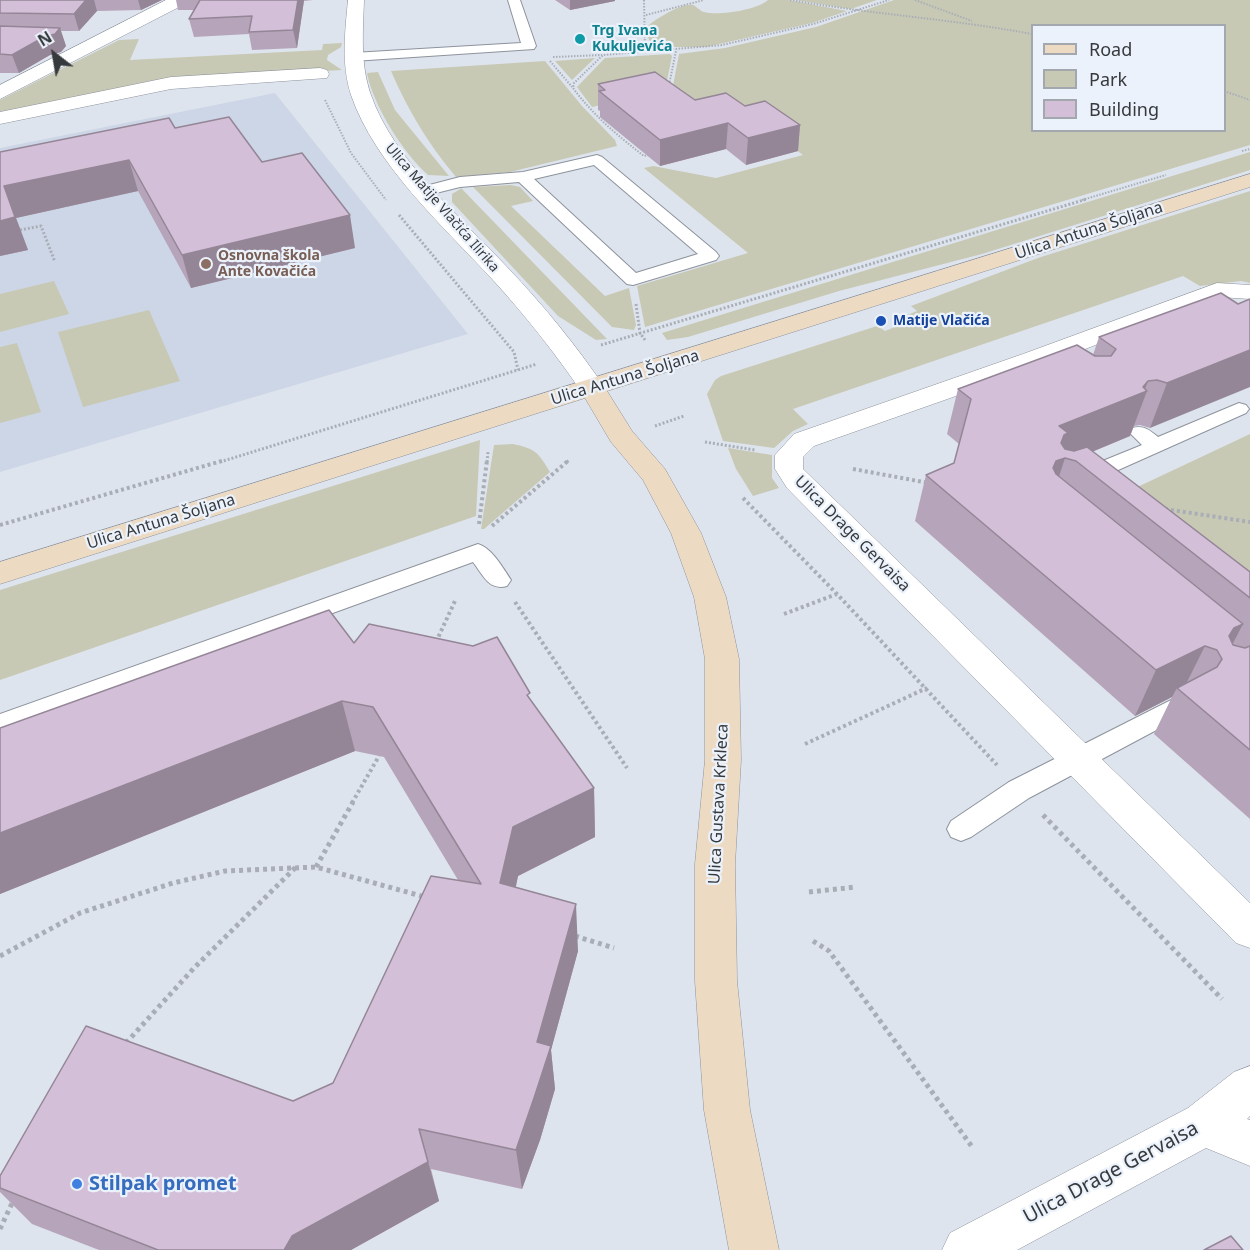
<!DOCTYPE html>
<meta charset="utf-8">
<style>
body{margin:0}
#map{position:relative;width:1250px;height:1250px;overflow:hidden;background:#dee4ee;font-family:"Noto Sans",sans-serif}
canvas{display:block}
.legend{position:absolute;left:1031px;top:24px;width:195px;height:108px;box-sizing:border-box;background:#ebf2fb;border:2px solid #a3a8af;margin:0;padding:8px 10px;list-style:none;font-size:18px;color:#373a3d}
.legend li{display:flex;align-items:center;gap:12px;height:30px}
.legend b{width:30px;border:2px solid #a3a8af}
.north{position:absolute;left:24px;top:24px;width:60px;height:60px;-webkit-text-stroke:4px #ebf2fb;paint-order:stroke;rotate:329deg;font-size:16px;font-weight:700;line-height:24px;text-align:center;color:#373a3d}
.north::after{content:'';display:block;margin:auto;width:21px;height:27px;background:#373a3d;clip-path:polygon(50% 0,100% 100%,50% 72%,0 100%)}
</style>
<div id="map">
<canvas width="1250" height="1250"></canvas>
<ul class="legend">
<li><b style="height:8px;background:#eddac3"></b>Road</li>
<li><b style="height:16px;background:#c7c9b4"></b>Park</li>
<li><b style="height:16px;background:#d4bfd8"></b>Building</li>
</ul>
<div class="north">N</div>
</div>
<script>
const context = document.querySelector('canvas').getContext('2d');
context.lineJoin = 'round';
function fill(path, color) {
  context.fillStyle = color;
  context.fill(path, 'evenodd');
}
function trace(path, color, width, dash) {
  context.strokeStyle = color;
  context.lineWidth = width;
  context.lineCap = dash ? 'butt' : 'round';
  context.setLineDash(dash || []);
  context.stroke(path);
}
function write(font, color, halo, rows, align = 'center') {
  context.font = font + ' "Noto Sans",sans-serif';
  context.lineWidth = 4.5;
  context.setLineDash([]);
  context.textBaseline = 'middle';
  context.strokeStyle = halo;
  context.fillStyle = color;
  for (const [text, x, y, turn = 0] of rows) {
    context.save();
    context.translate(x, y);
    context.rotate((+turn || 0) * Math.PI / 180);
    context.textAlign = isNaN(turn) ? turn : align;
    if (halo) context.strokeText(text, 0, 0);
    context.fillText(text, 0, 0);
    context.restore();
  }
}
fill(new Path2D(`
 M275,93L468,334L0,472V148Z`), '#cdd6e6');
fill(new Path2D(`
 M768,0H788L847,11L812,23L706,47H666L650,41L644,30C651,21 681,3 693,5C696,6 700,11 704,12C718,16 757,10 768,0Z
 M795,0H877L851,9Z
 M894,0H1250V145L645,327L637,286L748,253L644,168L653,166L716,178L803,155L763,126L671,96L679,54L725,48L816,27ZM1032,26H1224V130H1032Z
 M139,39L130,60L322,50L323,44L342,43L341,47L328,55L327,60L342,70L173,80L0,114V100L119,40Z
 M670,54L672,56L665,91L592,107L577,87L605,58Z
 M595,58L572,80L555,61Z
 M545,61L582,106L615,140L617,146L510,172L456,177C428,144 408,110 391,71Z
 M378,72L395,110L449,176L428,175C403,153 373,105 367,73Z
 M1250,152V170L982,254L839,291L688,337L667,340L662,333Z
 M511,185L520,187L533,201L511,206L605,296L629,288L636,325L634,330L612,327L473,187Z
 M462,188V189L607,339L596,340L558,316L452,202V194Z
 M1250,191V283L1241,281L1200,286L1183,276L793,409L808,424L793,431L774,448L723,441L707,394L715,380L721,376L877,326L885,331L910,321L905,316L917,311L911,306L1038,258Z
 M54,281L69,314L0,332V294Z
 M149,310L180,381L83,407L58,332Z
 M17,343L41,412L0,423V347Z
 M1250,434V633L1095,507Z
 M480,440L476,516L0,680V590Z
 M513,444C536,449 538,452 550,472L484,529H481L494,445Z
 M728,448L772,455V478L779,488L753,496L736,469Z`), '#c7c9b4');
const lane = new Path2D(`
 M508,0H520L536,46L534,49L353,61L346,57L353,53L521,43Z
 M597,155L602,157L716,252L719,256L716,260L633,285L627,284L519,182L460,187L424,196L416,191L418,188L460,177L523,172ZM594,165L698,254L636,273L534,179Z
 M1239,403L1246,405L1249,409L1246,413L1089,483L1081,485L1073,483L1070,478L1073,473L1142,445L1129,432L1132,428C1144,425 1149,430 1158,437Z
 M478,544C492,548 503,568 511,580L507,586C489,591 483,575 473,562L0,734V714Z
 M1183,694L1192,697L1196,704L1192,711L1029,798L971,837L961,841L951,837L947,829L951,821L1009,782Z`);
const street = new Path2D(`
 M166,0H187L185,4L0,99V85Z
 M348,0H364C363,32 360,64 371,95C393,159 462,219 508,268C544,306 576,345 605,388L601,394L592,396L583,394C555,353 525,315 492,279C443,226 375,165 351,95C341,64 345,32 348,0Z
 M320,68L327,70L329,74L327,78L171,89L0,124V112L171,77Z
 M1217,283L1250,285V299L1220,297L1041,366L814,446L803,457V469L1250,903V948L1236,943L787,488L775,469V455L794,434L1023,354Z
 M1250,1066V1116L1247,1119L1250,1120V1166L1206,1148L1017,1250H942L950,1233L1188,1108L1234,1072Z`);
const secondary = new Path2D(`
 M1250,174V187L607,391L632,431L665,469L701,533L726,597L739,659L741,760L735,864L737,981L750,1110L779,1250H729L704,1110L695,981V864L705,760V659L694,597L671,533L643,480L611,442L585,398L0,584V562Z`);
trace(lane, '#8d939c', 2);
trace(street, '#8d939c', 1);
trace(secondary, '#8d939c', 1);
trace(new Path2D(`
 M644,0L645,50
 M790,0C870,14 952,19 1032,34
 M915,0L972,21
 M646,15L704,0
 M553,57L602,55
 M550,61L572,87
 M669,85L676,51
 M1224,91L1250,100
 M325,100L351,153L386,200
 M1242,151L1250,149
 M649,155L644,156C618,136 593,115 573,88L574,83L603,55L722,45L813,24L889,0
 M1082,200L1166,175`), '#a9aeb6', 2, [1.5, 1.5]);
trace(new Path2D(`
 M399,215L514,352L518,370
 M20,230L41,226L55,262
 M636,304L640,333L645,340
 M601,345L1087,199
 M655,426L684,416
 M705,442L755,450
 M220,462L537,364
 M487,462L488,452
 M567,462L569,460`), '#a9aeb6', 3, [2, 2]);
trace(new Path2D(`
 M853,469L929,483
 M743,498L837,594L997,765
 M1165,509L1250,522
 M479,524L487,460
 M0,525L225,460
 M492,526L569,460
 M515,602L627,768
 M784,614L837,594
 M436,642L455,601
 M805,744L927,688
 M352,803L379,756`), '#a9aeb6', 4, [3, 3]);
trace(new Path2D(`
 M1043,815L1222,999
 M316,867L353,802
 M809,892L856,887
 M575,936L614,948
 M813,941L829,951L973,1148
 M0,956L80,913L173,883L225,871L316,867L425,897
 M126,1043L194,968L296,867
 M0,1229L14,1199`), '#a9aeb6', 5, [4, 4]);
fill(lane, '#fff');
fill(street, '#fff');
fill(secondary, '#eddac3');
fill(new Path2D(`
 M0,0H162L141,10L97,11L79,31H61L66,46L61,52L50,55L19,73H0Z
 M176,0H313L304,1L297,48L252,50L249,34L194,37L189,19L195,10H178Z
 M555,0H615V1L570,10Z
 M598,84L695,100L745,106L800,125L798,151L746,165L726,149L660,166L600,117V111L598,110Z
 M175,128L262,162L355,248L191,288L138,191L16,218L28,250L0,256V152Z
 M1221,293L1150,428L1140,425L1134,426L1130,436L1092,452L1250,572V819L1154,734L1172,697L1135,716L915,521L926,475L954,463L959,444L947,434L958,389L1093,355L1099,337Z
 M354,643L531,701L594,788L595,837L518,876L516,887L578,951L551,1050L555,1089L540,1140L522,1189L431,1169L439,1201L351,1250H99L32,1224L0,1192V1176L293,1101L333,1083L458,880L384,757L355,751L0,894V728Z`), '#b6a4ba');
fill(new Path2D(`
 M86,0H94L97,11L79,31L74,14Z
 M138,0H162L141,10Z
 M298,0H304L297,48L293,30Z
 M570,0H615V1L570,10Z
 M60,28L66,46L61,52L50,55L19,73L12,55Z
 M728,123L726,149L660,166V140Z
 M800,125L798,151L746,165L748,138Z
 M129,160L138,191L16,218L28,250L0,256V221L4,186Z
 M350,215L355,248L191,288L182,255Z
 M1250,350V387L1150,428L1167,383Z
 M1148,381L1144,392L1147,391L1130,436L1072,460L1065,458L1050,504L1053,468L1059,426L1143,387Z
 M1243,624L1219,670L1229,636L1234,628Z
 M1205,646L1182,692L1177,688L1172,697L1135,716L1156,670Z
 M342,701L355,751L0,894V833Z
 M594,788L595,837L518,876L506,930L500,883L513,827Z
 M576,904L578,951L551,1050L555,1089L540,1140L522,1189L516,1150L537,1042Z
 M419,1129L439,1201L351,1250H284L292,1236Z`), '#948697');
const building = new Path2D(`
 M0,0H86L74,14L0,13Z
 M200,0H298L293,30L249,32L252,16L189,19Z
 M0,26L60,28L55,34L44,37L12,55L0,54Z
 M655,72L695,100L726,93L745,106L765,101L800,125L748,138L728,123L660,140L599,91L605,90L598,84Z
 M229,117L262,162L302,153L350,215L182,255L129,160L4,186L15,217L0,221V152L169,118L175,128Z
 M1221,293L1238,304L1250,299V350L1167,383L1157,380L1148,381L1143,387L1147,391L1059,426L1068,433L1064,435L1061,443L1065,449L1074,451L1087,447L1250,572V598L1076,461L1065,458L1056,461L1053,468L1056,474L1243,624L1234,628L1229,636L1233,645L1245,648L1250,646V750L1177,688L1217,667L1222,659L1217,650L1205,646L1156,670L926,475L954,463L971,399L958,389L1077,345L1095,356H1111L1116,349L1099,337Z
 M329,610L354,643L369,624L473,646L497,637L530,693L527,695L594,788L513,827L500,883L576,904L537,1042L551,1046L534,1098L516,1150L419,1129L428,1162L292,1236L284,1250H158L0,1188V1176L86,1026L293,1101L333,1083L431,876L481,884L373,707L342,701L0,833V728Z
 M1231,1236L1243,1250H1204Z`);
fill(building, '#d4bfd8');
trace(building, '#948697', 1.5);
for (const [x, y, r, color] of [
 [580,39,6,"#0f9aa8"],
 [206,264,6,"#8d6e63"],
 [881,321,6,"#1a4fb4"],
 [77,1184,6,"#3f7fe0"]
]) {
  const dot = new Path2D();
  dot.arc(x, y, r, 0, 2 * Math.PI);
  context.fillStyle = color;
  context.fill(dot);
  trace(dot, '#ebf2fb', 2);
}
write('bold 14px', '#0d838f', '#ebf2fb', [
 ["Trg Ivana",592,31],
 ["Kukuljevića",592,47]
], 'left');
write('14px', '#373a3d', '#ebf2fb', [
 ["Ulica Matije Vlačića Ilirika",442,208,49]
]);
write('bold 14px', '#785e54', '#ebf2fb', [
 ["Osnovna škola",218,256],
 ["Ante Kovačića",218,272]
], 'left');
write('bold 14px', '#164399', '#ebf2fb', [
 ["Matije Vlačića",893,321]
], 'left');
write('16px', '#373a3d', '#ebf2fb', [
 ["Ulica Antuna Šoljana",1089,231,-18],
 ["Ulica Antuna Šoljana",625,378,-17],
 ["Ulica Antuna Šoljana",161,522,-17],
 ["Ulica Drage Gervaisa",852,534,45],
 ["Ulica Gustava Krkleca",719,804,-87]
]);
write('20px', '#373a3d', '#ebf2fb', [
 ["Ulica Drage Gervaisa",1111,1173,-28]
]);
write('bold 20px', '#366cbe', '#ebf2fb', [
 ["Stilpak promet",89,1184]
], 'left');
</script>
